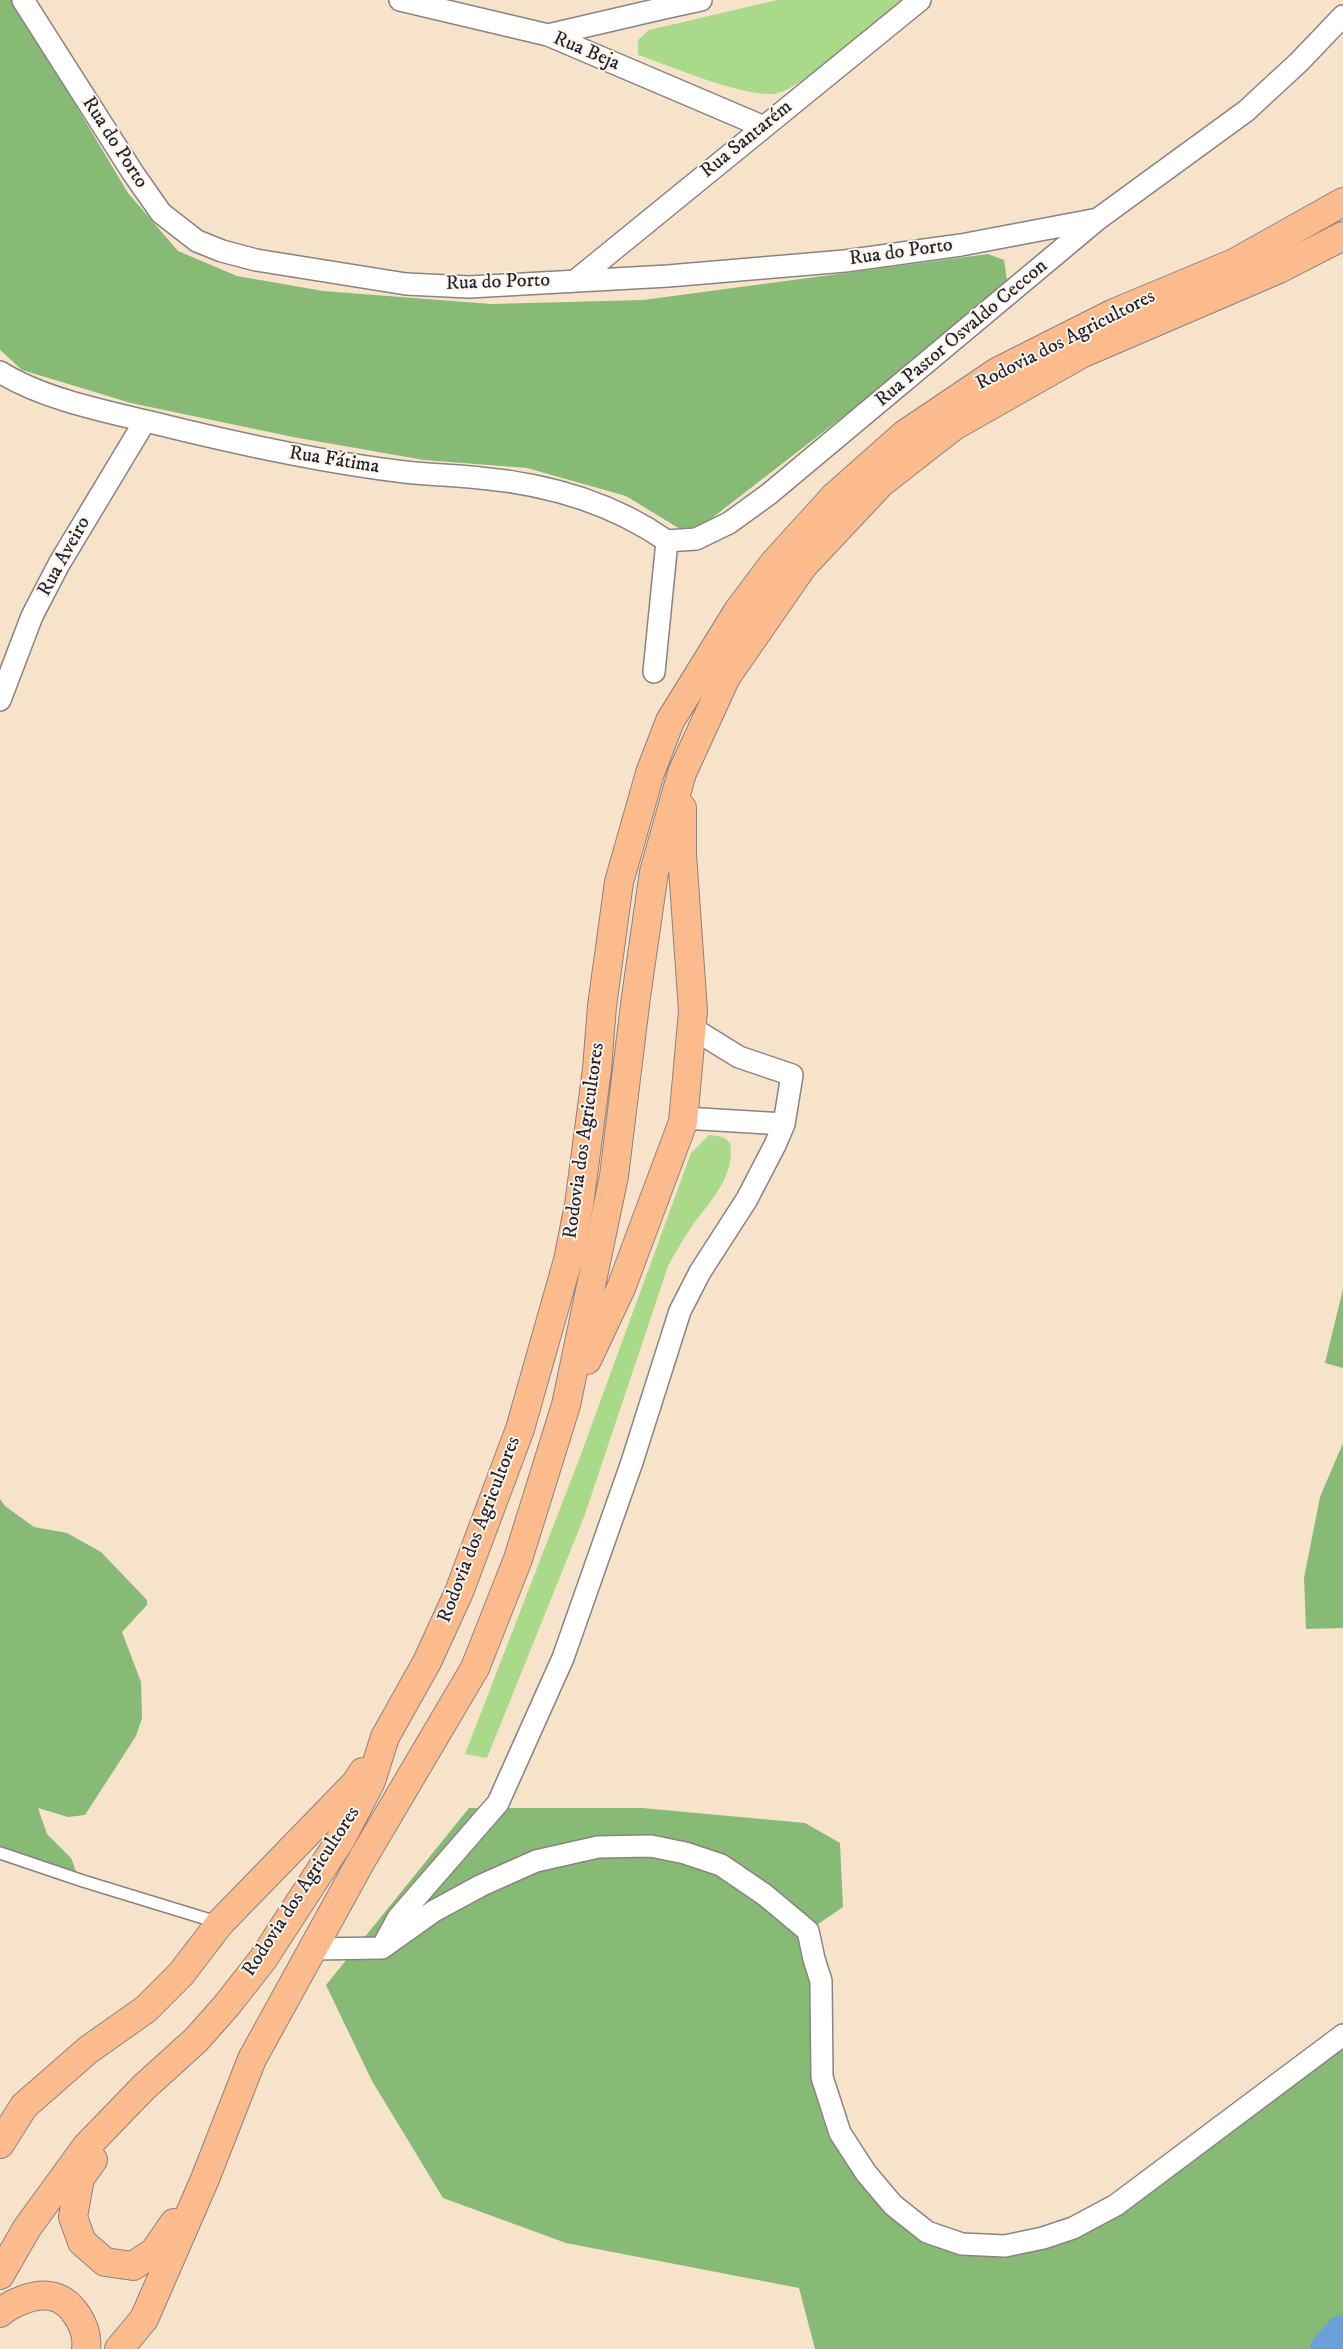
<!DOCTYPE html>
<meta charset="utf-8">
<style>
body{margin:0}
canvas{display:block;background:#f7e3ca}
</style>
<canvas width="1343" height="2349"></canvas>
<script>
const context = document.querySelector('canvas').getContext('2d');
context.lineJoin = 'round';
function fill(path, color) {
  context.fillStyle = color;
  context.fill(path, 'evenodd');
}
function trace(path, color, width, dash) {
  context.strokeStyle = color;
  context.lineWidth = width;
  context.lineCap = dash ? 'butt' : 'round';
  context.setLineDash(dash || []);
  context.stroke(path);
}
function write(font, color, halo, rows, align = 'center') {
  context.font = font + ' "IM FELL DW Pica",serif';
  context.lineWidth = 4;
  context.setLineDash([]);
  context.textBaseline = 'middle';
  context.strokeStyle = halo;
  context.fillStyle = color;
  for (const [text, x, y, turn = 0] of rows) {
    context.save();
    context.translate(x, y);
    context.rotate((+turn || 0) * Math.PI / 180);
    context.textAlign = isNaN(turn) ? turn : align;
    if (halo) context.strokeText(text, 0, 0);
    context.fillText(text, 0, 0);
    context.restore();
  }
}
fill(new Path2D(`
 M777,0H903C880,19 798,92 774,94C739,96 674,67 638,55V40L649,30Z
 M709,1135L723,1137L730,1143C736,1177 708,1203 690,1229C682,1241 675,1253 668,1266L584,1517L487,1758L465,1754L580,1457L691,1153Z`), '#a8da89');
fill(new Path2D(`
 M0,0H15L22,15L128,193L178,251L237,276L323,291L491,304L643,300L988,254L1004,260L1007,280L942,340L690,535L626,496L527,468L424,460L293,437L131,403L22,370L0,350Z
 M1343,1289V1368L1325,1363Z
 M1343,1443V1628L1306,1629L1304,1578L1320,1497Z
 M0,1499L5,1506L34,1527L67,1533L101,1552L147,1600V1605L122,1632L141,1682L142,1718L136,1736L85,1815L68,1817L38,1808L47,1834L71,1858L77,1874L54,1872L0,1859Z
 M469,1808H642L805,1823L840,1843L843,1907L808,1931L830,2106L893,2205L962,2244L1073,2228L1343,2035V2349H815L799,2288L566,2243L443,2198L372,2081L326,1985Z`), '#86ba75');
trace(new Path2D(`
 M1328,2349L1343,2333`), '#69a0d7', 36);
const lane = new Path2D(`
 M0,1853L83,1881L220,1923`);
const street = new Path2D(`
 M23,0L133,173L161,213L197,241L222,251L256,260L406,284L469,287L668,276L845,261L961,245L1098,219
 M400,0L548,35L764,127
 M664,8L701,0
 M548,35L664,8L672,0
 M575,281L920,0
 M0,372C41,398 103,411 150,422C234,443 319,462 405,472C430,475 455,475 480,478C548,484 611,502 667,541
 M654,672L667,541L696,539L729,523L769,494L1098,219L1246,111L1299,62L1343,16
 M0,700L32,616L59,564L145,421
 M684,1118L784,1124
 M384,1944L398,1918L498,1803L563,1658L632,1462L680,1311L700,1272L747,1199L775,1145L784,1124L792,1075L739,1057L692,1028
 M313,1949L382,1948L434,1911L482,1885L536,1861L598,1847L651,1846L685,1853L721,1865L765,1895L808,1931L814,1959L821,1981L822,2077L840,2133L866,2173L893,2205L927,2232L962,2244L1005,2246L1043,2238L1073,2228L1116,2205L1343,2035`);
const primary = new Path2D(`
 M587,1360L621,1288L683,1122L693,1011L682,854V808
 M0,2144L24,2106L88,2050L146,2009L181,1974L220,1923L355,1784L363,1772
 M93,2160L80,2178L73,2217L82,2242L105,2262L133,2266L154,2252L174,2223
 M0,2275L27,2228L86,2147L144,2087L196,2040L227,2005L263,1959L341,1839L371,1781L385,1737L427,1662L459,1592L520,1429L568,1260L579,1205L597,1069L602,1006L619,882L650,773L670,721L738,611L774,563L834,497L905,434L997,372L1114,313L1234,263L1343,202
 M0,2313C11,2303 35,2293 50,2296C72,2299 89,2328 86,2349
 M119,2349L144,2319L205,2179L252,2059L360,1863L475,1668L518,1559L566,1405L614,1176L636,997L654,872L682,773L726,677L803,566L881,483L954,426L1081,354L1279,269L1343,236`);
trace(lane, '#8c8282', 14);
trace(street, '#8c8282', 24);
trace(primary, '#8c8282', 30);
trace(lane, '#fff', 11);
trace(street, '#fff', 21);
trace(primary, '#fbbb8c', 28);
write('20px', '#22223b', '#fcf5e5', [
 ["Rua Beja",586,52,23],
 ["Rua Santarém",747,140,-39],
 ["Rua do Porto",114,143,57],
 ["Rua do Porto",901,253,-8],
 ["Rua do Porto",498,283,-2],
 ["Rua Pastor Osvaldo Ceccon",962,334,-40],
 ["Rodovia dos Agricultores",1066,341,-27],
 ["Rua Fátima",334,461,9],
 ["Rua Aveiro",65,557,-61],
 ["Rodovia dos Agricultores",585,1141,-82],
 ["Rodovia dos Agricultores",480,1530,-69],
 ["Rodovia dos Agricultores",302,1892,-57]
]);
</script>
